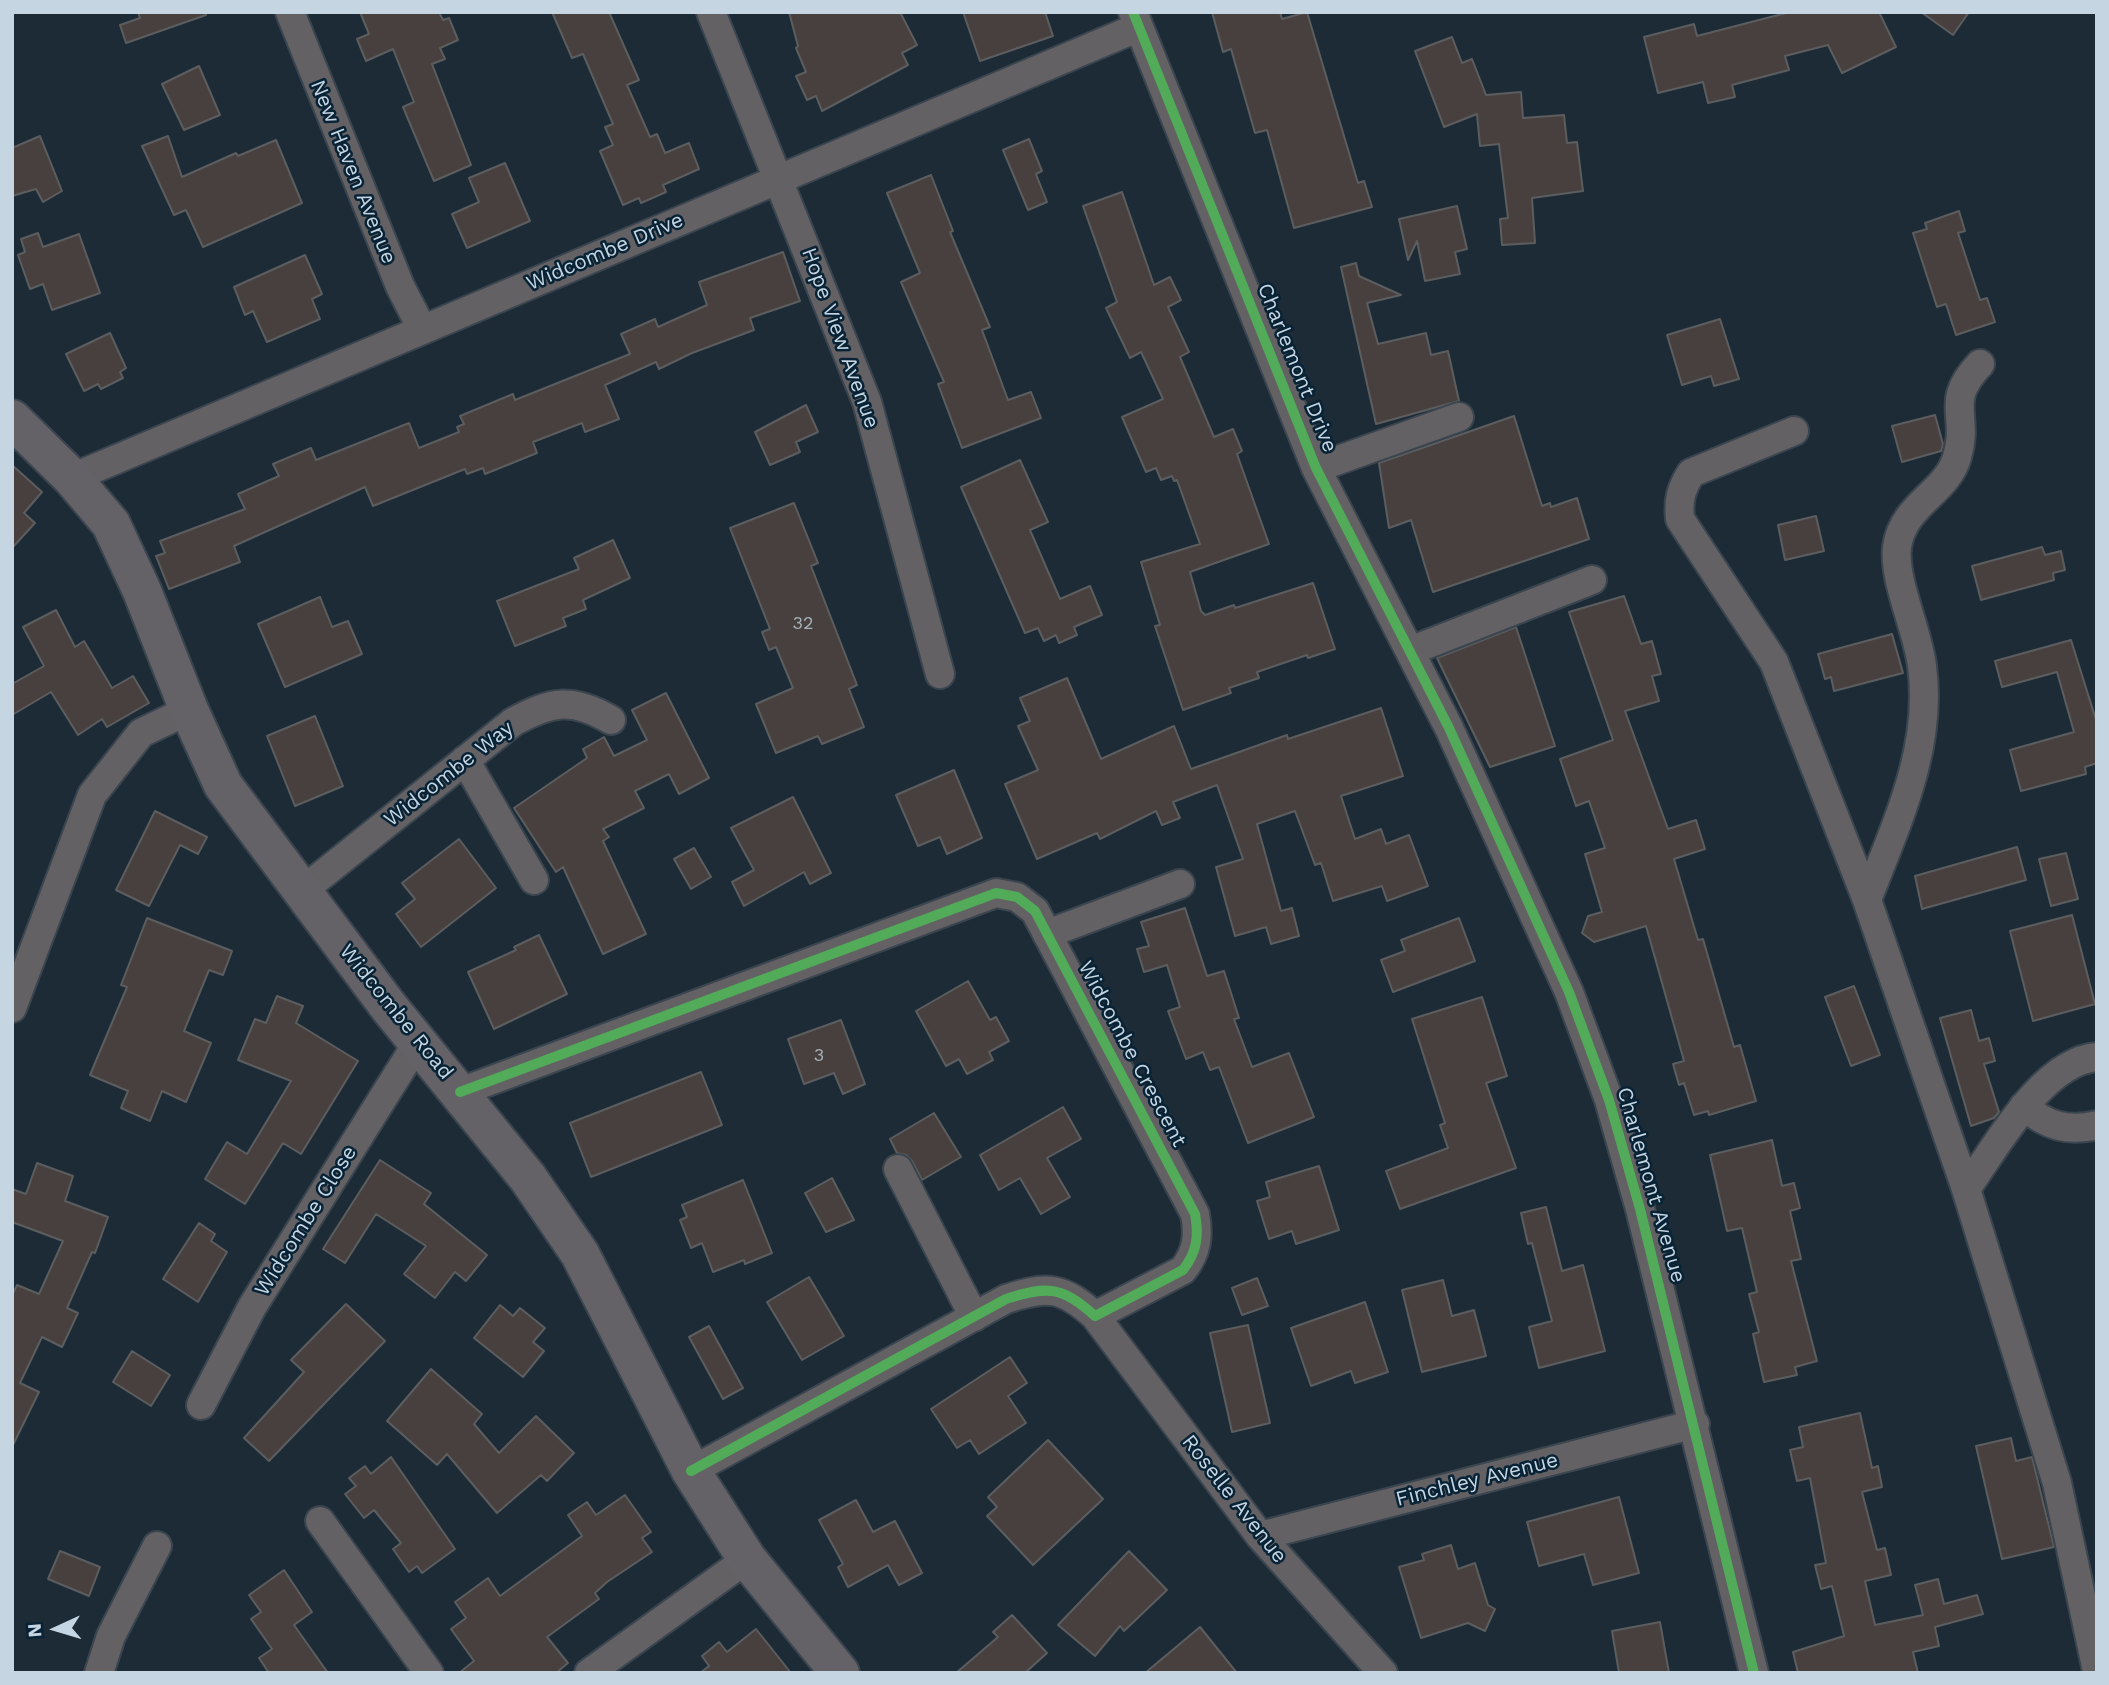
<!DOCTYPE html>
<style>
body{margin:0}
#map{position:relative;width:2109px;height:1685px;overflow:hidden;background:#1c2b36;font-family:"Work Sans",sans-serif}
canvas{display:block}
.frame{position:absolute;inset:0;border:14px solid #c6d5e2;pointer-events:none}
.north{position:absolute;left:21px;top:1594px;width:70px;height:70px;-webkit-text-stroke:5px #082335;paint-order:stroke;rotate:266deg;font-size:19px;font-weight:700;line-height:28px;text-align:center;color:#c6d5e2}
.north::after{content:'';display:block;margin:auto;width:24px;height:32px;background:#c6d5e2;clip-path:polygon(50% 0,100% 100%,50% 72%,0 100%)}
</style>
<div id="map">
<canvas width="2109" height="1685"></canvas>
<div class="frame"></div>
<div class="north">N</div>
</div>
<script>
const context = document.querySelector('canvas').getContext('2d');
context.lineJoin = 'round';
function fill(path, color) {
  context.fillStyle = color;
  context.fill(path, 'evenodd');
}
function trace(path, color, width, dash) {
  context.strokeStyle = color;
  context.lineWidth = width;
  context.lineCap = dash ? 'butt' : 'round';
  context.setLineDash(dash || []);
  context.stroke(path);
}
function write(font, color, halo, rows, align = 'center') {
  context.font = font + ' "Work Sans",sans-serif';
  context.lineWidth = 5;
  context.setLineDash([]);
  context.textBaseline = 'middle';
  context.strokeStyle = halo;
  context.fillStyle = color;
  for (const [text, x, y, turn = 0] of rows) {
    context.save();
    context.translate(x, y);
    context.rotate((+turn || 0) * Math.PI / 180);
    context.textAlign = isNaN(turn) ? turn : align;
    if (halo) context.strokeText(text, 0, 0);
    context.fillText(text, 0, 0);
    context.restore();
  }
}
const building = new Path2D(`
 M138,12H205L206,15L126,43L120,25L140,18Z
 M360,12H439L443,20L449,18L458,40L440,48L445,59L432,64L471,165L434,181L403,107L414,102L393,49L366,61L357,39L369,34Z
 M552,12H609L639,80L627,85L650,137L657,134L665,153L689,143L699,169L663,185L666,192L641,203L639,198L623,205L600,151L613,145L605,127L613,124L583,54L572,58Z
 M789,12H900L917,45L902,53L908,65L822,111L816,96L807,100L796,76L806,72L796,48L798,46Z
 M963,12H1045L1053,36L980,61Z
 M1212,12H1280L1282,19L1307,12L1358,183L1364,181L1372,207L1294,228L1267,130L1255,133L1231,49L1223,52Z
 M1790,12H1879L1896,47L1842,73L1828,45L1785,56L1789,70L1732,85L1735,97L1708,103L1703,82L1658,93L1644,37L1694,24L1697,36Z
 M1921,12H1969L1953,35Z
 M1452,37L1462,63L1472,59L1486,95L1521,92L1523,118L1564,115L1567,143L1577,142L1583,191L1532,198L1535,243L1502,245L1500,219L1508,218L1499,144L1480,146L1477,114L1444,127L1415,51Z
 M199,66L220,115L184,130L162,84Z
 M40,136L62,191L43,202L36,189L12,196V148Z
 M168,136L182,177L236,153L238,156L276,140L302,203L203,247L186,210L174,215L142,146Z
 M1029,139L1042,171L1036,174L1047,202L1028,210L1003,150Z
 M505,163L530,221L467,248L452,214L479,202L469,178Z
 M931,175L953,231L950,232L990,327L982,330L1008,400L1031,392L1041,418L962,448L938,384L944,382L901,282L920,273L887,193Z
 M1122,192L1154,285L1170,277L1181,300L1168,307L1189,352L1180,357L1214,437L1233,429L1242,451L1237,454L1269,544L1190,572L1201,611L1205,615L1234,605L1235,608L1313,583L1335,649L1308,658L1307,655L1257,672L1259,678L1229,688L1231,693L1183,710L1155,626L1160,625L1141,562L1200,544L1177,480L1174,481L1172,476L1161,480L1156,468L1146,472L1122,417L1163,399L1141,352L1130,358L1106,308L1117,302L1083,206Z
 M1457,206L1467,249L1455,252L1460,274L1425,281L1417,241L1408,260L1399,219Z
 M1959,211L1965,231L1958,233L1980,300L1987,298L1995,322L1956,335L1946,304L1937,307L1913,233L1927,229L1925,223Z
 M38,233L43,247L79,234L100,293L52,310L43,284L30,289L18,255L25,252L21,239Z
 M783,252L800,301L750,318L754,330L692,353L659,369L656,362L605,385L619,419L585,432L582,423L533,442L537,453L485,474L483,468L467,474L465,469L373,506L365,487L234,546L240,562L169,589L156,556L165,553L160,541L245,509L238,494L279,476L273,464L311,448L316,460L409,423L419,448L459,432L457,427L464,424L460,416L513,394L515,400L630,354L621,334L655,319L658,327L707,305L699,282Z
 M305,255L322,294L312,299L320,319L267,342L253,311L245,315L234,287Z
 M1356,263L1359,276L1401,295L1367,303L1378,344L1426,333L1431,355L1448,351L1459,401L1376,424L1341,267Z
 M1720,319L1739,379L1714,386L1711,376L1682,385L1667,335Z
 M110,333L126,368L120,372L123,378L101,389L98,384L84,391L66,354Z
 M806,405L818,432L796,442L800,452L770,465L755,432Z
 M1935,415L1943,444L1941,451L1902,462L1892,426Z
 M1514,416L1542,506L1550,503L1551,507L1577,498L1589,539L1433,592L1411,520L1389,528L1379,463Z
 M1020,460L1048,522L1030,530L1060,599L1090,586L1102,615L1074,627L1077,635L1059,643L1056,635L1044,641L1038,628L1025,633L961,487Z
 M12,465L42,492L24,513L35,523L12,548Z
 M794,503L818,563L811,566L857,685L849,689L864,727L822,744L818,736L776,753L756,704L793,688L776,647L769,650L762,632L770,629L730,528Z
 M1816,516L1824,551L1785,560L1778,525Z
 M613,540L630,578L583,600L586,609L563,618L566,626L515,646L497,601L579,569L574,558Z
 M2042,547L2045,555L2061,551L2065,570L2053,573L2054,580L1981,600L1972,566Z
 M1624,596L1641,644L1652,641L1661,674L1652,676L1659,701L1625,711L1668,829L1696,820L1705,849L1674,859L1698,940L1703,939L1734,1047L1740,1045L1756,1101L1709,1115L1708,1111L1694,1115L1684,1083L1679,1085L1673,1064L1684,1061L1646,926L1594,942L1582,933L1588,916L1602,912L1585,854L1605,848L1589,801L1576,806L1560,759L1613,740L1569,612Z
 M320,597L332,627L348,621L362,654L285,687L258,624Z
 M56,610L75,647L84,641L112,688L133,676L149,703L107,727L102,719L78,735L51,692L12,715V684L44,666L23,627Z
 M1516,627L1555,746L1490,767L1437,658Z
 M1892,634L1903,673L1834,691L1831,677L1825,679L1818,654Z
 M2071,640L2097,723V763L2085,767L2086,774L2021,791L2010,750L2074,732L2057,672L2002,687L1995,661Z
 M1067,678L1101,759L1174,726L1191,769L1287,735L1288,739L1381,708L1403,776L1341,796L1355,839L1381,829L1386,844L1409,835L1428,886L1387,901L1382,886L1333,901L1321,863L1315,865L1295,811L1257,824L1281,911L1292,908L1299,936L1271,944L1266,927L1235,936L1216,867L1243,859L1217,785L1173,802L1180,818L1162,825L1156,811L1100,839L1097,833L1037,859L1005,784L1038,770L1018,726L1030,721L1020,698Z
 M666,693L709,778L679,794L669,774L635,791L644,808L603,829L609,837L603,841L646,934L603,954L563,867L556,872L514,808L587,758L583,749L604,737L614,756L647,740L632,710Z
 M315,716L343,786L295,806L267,736Z
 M954,770L982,838L947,854L940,837L918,846L896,795Z
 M793,797L831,873L810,884L804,872L744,906L732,882L754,870L731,828Z
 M155,811L207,837L198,854L180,845L149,906L116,890Z
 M459,839L496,888L421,947L396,914L415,899L402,883Z
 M2017,847L2026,880L1922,909L1915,876Z
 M694,848L711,877L691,889L674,859Z
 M2066,853L2078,899L2051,906L2039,859Z
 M1185,908L1207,976L1224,971L1239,1018L1234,1019L1252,1067L1289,1053L1314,1117L1248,1143L1219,1067L1210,1070L1203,1052L1186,1059L1168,1011L1180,1007L1167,965L1144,972L1137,949L1149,946L1141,922Z
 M2072,915L2095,1004L2033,1021L2010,931Z
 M147,918L232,951L223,975L209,970L184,1031L211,1043L186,1102L162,1091L150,1121L121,1108L128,1091L90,1075L127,987L121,985Z
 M1459,918L1475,961L1393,992L1381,960L1405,951L1401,940Z
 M539,935L567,994L494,1029L468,972L516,950L514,947Z
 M968,981L990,1020L996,1017L1009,1041L989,1052L993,1060L967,1074L959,1059L946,1066L916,1011Z
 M1854,986L1880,1055L1851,1066L1825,997Z
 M277,996L303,1006L296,1023L358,1061L301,1154L283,1143L245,1204L205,1179L227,1142L247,1154L291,1081L238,1060L255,1019L266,1023Z
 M1482,997L1507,1076L1486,1083L1516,1168L1400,1209L1386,1171L1448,1148L1440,1125L1445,1123L1412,1019Z
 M1971,1010L1979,1041L1989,1038L1995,1061L1984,1064L1999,1112L1994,1118L1971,1126L1940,1018Z
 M841,1020L865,1084L843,1094L834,1073L804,1084L788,1039Z
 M701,1072L722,1125L591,1177L570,1123Z
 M1063,1107L1081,1139L1047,1158L1070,1197L1041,1214L1020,1178L999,1190L980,1155Z
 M934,1113L961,1157L922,1180L912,1161L906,1155L897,1153L890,1139Z
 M1772,1140L1782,1186L1794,1183L1800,1208L1790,1211L1801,1259L1791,1261L1817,1361L1795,1367L1797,1375L1764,1382L1753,1334L1759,1332L1749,1294L1757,1292L1742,1228L1727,1231L1710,1155Z
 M380,1160L431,1193L424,1204L487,1255L466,1281L455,1272L435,1298L404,1274L426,1246L376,1214L345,1263L323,1249Z
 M37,1163L73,1176L65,1201L108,1217L95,1253L92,1252L67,1308L78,1313L62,1347L42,1337L20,1383L39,1392L12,1447V1296L17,1285L39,1294L63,1241L12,1222V1189L26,1194Z
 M1319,1166L1339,1230L1296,1244L1292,1231L1269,1239L1257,1201L1270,1197L1266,1182Z
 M832,1178L854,1220L826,1232L805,1193Z
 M743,1180L772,1253L745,1264L744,1260L713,1272L702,1243L691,1248L680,1220L687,1217L682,1205Z
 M1546,1207L1562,1271L1583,1265L1605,1351L1539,1368L1529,1327L1552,1321L1532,1243L1528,1244L1521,1213Z
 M199,1223L215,1234L211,1241L227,1252L198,1302L163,1279Z
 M809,1277L844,1336L802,1360L767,1302Z
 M1257,1278L1268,1306L1242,1315L1232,1288Z
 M1443,1280L1452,1316L1474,1310L1486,1356L1422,1372L1402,1290Z
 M1365,1302L1388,1372L1355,1383L1351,1371L1311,1386L1291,1328Z
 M346,1304L385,1341L269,1461L244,1438L304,1372L291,1360Z
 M500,1305L513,1316L520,1308L545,1328L533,1342L544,1351L523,1377L474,1338Z
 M1248,1325L1270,1423L1232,1432L1210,1333Z
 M709,1326L743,1388L723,1399L689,1337Z
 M132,1351L170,1375L151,1406L113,1382Z
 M1010,1357L1027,1383L1008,1396L1026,1423L979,1454L970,1440L957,1448L931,1409Z
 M431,1369L482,1414L474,1424L499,1453L536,1416L574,1453L547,1481L541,1475L497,1513L447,1454L437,1465L387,1421Z
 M1860,1413L1872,1468L1878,1466L1882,1487L1862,1492L1877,1550L1885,1548L1891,1575L1865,1581L1875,1625L1923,1615L1915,1585L1938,1579L1944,1604L1977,1595L1983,1614L1935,1627L1939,1646L1913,1652L1918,1673H1798L1793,1652L1844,1636L1832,1586L1821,1589L1815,1565L1826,1563L1810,1478L1797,1481L1790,1450L1803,1447L1799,1427Z
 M2011,1438L2016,1461L2032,1457L2054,1547L2002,1559L1976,1446Z
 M1048,1440L1103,1499L1033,1565L987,1516L997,1507L988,1497Z
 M391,1457L455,1549L422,1573L417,1566L409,1572L393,1549L401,1543L374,1510L364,1518L345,1494L356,1486L349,1478L365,1466L371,1474Z
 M625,1495L651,1532L642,1538L652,1552L607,1582L595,1593L599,1599L547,1637L568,1663L556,1673H459L474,1661L451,1629L466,1618L455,1602L488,1578L500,1596L582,1536L568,1515L587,1502L596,1515Z
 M1619,1497L1639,1573L1593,1585L1584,1554L1539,1566L1527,1522Z
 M856,1500L873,1532L895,1521L922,1573L899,1585L888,1565L848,1587L838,1567L843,1564L819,1520Z
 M1451,1545L1458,1569L1475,1563L1488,1605L1495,1609L1485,1631L1468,1623L1421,1638L1399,1567L1424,1560L1422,1554Z
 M60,1551L100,1567L89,1596L48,1579Z
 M1129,1551L1167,1590L1124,1631L1120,1626L1095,1656L1058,1625Z
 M284,1570L312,1612L294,1625L328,1673H269L259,1658L272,1649L251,1619L261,1612L249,1595Z
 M1012,1615L1047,1653L1025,1673H956L998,1637L993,1632Z
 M1660,1622L1669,1673H1619L1612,1631Z
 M1200,1627L1237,1673H1145Z
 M756,1629L791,1673H700L709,1666L702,1656L719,1642L727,1652Z`);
fill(building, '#48403f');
trace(building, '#5c5d5f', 2);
const street = new Path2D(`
 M290,12L400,286L422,329
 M711,12L867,402L940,674
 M1133,12L1316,468L1449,728L1569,992L1609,1100L1640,1209L1754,1673
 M1794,431L1691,473C1681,489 1678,500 1680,519L1774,662L1867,900L1966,1189L2057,1483L2097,1671
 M1316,468L1459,417
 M72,478L1139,27
 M1410,651L1592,580
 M465,760L534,880
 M302,891L513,722C552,701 572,697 611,720
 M1867,900C1896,824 1933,749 1922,666C1918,631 1893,580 1897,547C1903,504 1947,493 1957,457C1970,414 1943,403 1980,364
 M1047,934L1180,884
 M12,1008L92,795L141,733L189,710
 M460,1092L996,893L1017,897L1035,911L1195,1214C1199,1236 1197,1252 1183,1270L1095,1316C1063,1287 1048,1285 1006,1299L691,1471
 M2024,1106C2046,1126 2068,1132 2097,1125
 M898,1169L974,1317
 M1966,1189C1995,1149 2042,1061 2097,1057
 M1095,1316L1260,1536L1383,1673
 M201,1405L252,1307L418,1042
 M320,1521L429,1673
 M1260,1536L1695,1424
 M99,1673L111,1636L157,1546
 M589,1673L747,1559`);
const secondary = new Path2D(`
 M12,419L72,478L111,524L142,591L189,710L223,785L388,1006L528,1178L580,1254L691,1471L747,1559L840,1673`);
trace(street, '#3a454f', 32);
trace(secondary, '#3a454f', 42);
trace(street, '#636164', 28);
trace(secondary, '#646267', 38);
trace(new Path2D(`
 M1133,12L1316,468L1449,728L1569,992L1609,1100L1640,1209L1754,1673
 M460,1092L996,893L1017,897L1035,911L1195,1214C1199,1236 1197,1252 1183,1270L1095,1316C1063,1287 1048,1285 1006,1299L691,1471`), '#51ab58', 10);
write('18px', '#a6b0b9', null, [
 ["32",803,624],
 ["3",819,1056]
]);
write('21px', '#c6d5e2', '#082335', [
 ["New Haven Avenue",353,172,68],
 ["Widcombe Drive",605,252,-23],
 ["Hope View Avenue",840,338,70],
 ["Charlemont Drive",1297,368,68],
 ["Widcombe Way",449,774,-38],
 ["Widcombe Road",396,1012,51],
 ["Widcombe Crescent",1132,1054,62],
 ["Charlemont Avenue",1651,1185,74],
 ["Widcombe Close",306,1221,-58],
 ["Finchley Avenue",1477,1480,-14],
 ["Roselle Avenue",1234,1499,52]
]);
</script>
